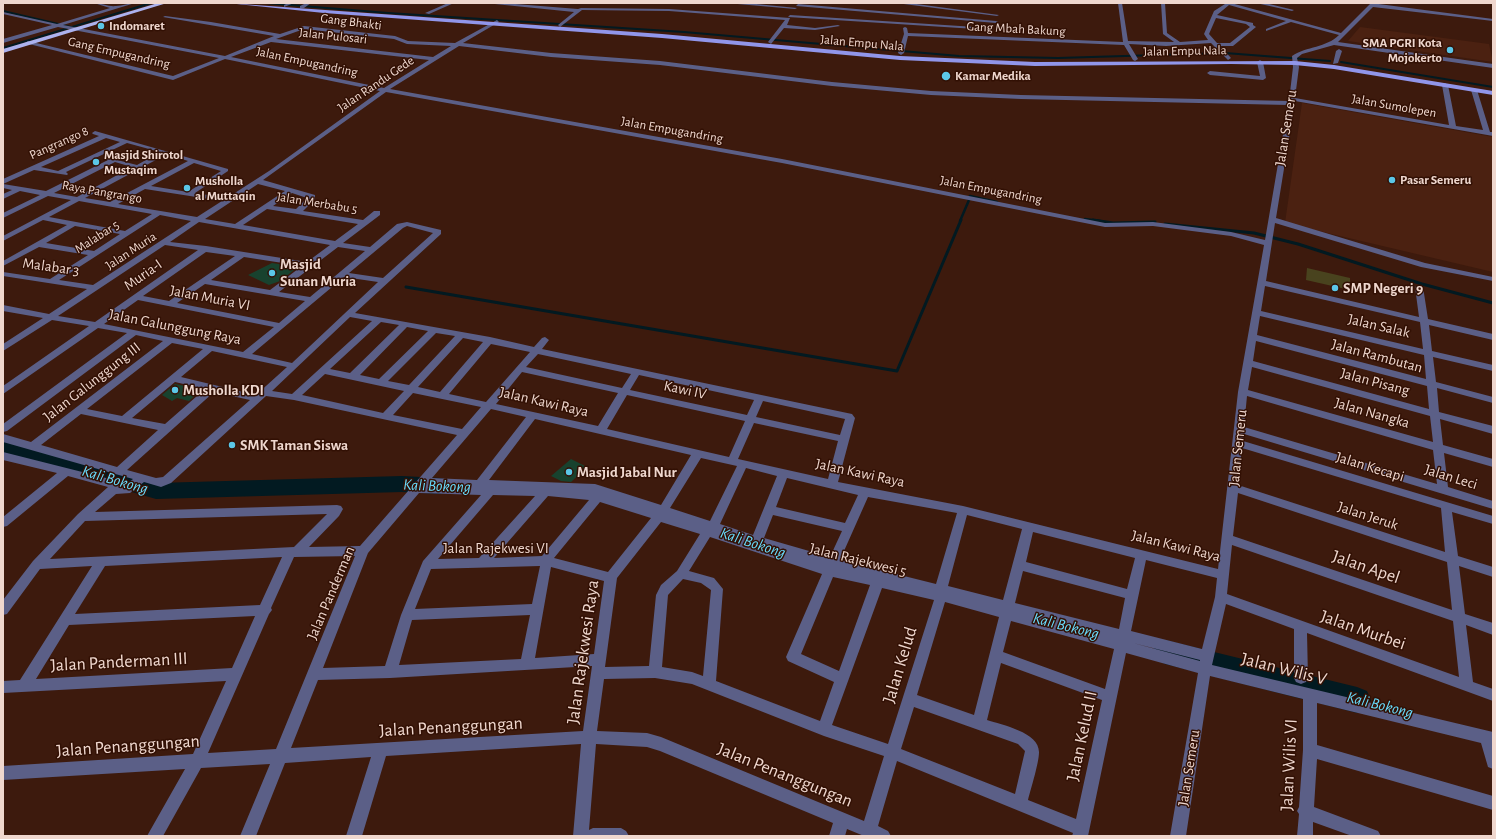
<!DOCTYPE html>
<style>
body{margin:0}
#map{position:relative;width:1496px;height:839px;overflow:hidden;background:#3d1a0d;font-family:"Alegreya Sans",sans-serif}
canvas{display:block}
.frame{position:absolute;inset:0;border:4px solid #efd7ce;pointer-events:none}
</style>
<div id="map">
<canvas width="1496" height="839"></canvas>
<div class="frame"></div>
</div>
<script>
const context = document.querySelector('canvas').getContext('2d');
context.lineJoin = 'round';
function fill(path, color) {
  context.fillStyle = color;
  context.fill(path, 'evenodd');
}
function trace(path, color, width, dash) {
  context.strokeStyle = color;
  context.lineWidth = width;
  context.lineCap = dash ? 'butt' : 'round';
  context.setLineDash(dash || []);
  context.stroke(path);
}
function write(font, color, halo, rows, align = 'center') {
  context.font = font + ' "Alegreya Sans",sans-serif';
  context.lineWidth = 3;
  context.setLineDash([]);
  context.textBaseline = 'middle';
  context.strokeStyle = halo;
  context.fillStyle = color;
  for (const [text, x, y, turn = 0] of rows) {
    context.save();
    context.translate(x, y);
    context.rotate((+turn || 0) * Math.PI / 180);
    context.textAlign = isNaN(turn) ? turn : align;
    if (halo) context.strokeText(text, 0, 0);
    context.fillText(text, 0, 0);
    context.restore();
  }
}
fill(new Path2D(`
 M1360,27L1489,44L1493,62L1348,41Z
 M1302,103L1493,137V272L1285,223Z`), '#4b2111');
fill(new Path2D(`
 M1307,268L1350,278V290L1306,280Z`), '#49431e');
trace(new Path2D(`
 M266,3L388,13L684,32L959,56L1058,58L1225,53L1330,61
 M3,11L71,27
 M3,48L151,3
 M1341,62L1493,87`), '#021a21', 2);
trace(new Path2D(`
 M970,196L997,202
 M1085,219L1100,221
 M960,221L969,200`), '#021a21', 2.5);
trace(new Path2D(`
 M1093,220L1113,223L1155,222
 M1165,224L1254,233L1298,244L1422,284L1493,303
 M406,287L897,371L961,220`), '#021a21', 3);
fill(new Path2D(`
 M3,441L156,483L402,476L440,478L448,480L451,486L448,492L440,494L402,492L156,499L3,455Z
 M1165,640L1357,687L1367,691L1371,700L1367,709L1357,713L1165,664L1156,660L1152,652L1156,644Z`), '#021a21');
fill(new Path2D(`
 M272,263L298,267L280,281L269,285L248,275Z
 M175,384L190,387L199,392L189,401L177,398L172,401L162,395Z
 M571,459L587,467L571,482L561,481L551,476Z`), '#18422e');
fill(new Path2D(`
 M94,3C101,3 109,7 116,6C123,6 128,3 135,3L63,25L225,56L274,36L163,17L165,16L211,22L280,34L304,26L395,36L408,41L455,43L497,20L499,22L463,43L551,53L660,61L832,82L931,91L1021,95L1289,101L1293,67L1292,56C1307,46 1326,48 1339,35L1291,22L1266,31V29L1286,21L1229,5L1217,15L1253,23V25L1256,27L1233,46H1220L1231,58L1228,60L1211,43L1166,46L1129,44L1138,59L1135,61L1133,60L1124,45L908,36L904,53L901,55L898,53L904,34L903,28L905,27L907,28L908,33L1123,42L1118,3H1122L1128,41L1174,42L1163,34L1161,3H1165L1167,33L1180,42L1208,40L1204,34L1214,11L1225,4L1224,3H1231L1341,33L1371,3L1493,19V21L1373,7L1338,42L1493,64V68L1334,45L1302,54L1297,58L1299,67L1295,98L1449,125L1442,85L1445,83L1448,85L1456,126L1483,130L1471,90L1474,88L1477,90L1490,132H1493V136L1295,101L1276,218L1425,263L1493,277V281L1421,267L1275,223L1266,281L1419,317L1415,287L1419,285L1423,287L1428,319L1493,334V340L1429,325L1432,351L1493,365V371L1433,357L1436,382L1493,397V403L1437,388L1439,412L1493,426V434L1440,419L1443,445L1493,459V467L1444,453L1448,487L1493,501V509L1244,434L1243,441L1493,516V524L1452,512L1458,556L1493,567V577L1459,566L1465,614L1493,623V635L1466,625L1473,682L1493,689V701L1307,633L1308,678L1306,682L1301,684L1296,682L1294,678V629L1226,604L1212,665L1493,732V769L1488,767L1481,743L1317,703V745L1493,796V810L1317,759L1314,807L1378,831L1381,836H1352L1313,822V836H1297L1299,814L1297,811L1299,807L1303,750V699L1210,676L1186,836H1170L1198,673L1126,653L1088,836H1072L1073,833L897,761L878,826L888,831L891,836H864L847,829L845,836H829L833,823L660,751L647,747L596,744L589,830L593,828H621L626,831L629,836H573L581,744L386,756L362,836H346L371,757L285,763L256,836H240L270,764L201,768L163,836H147L185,769L3,780V766L193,754L226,681L3,693V681L20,680L92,566L40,569L7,614L3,615V600L33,561L78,514L108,487L68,476L7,526L3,527V517L57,473L3,460V452L114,480L118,481L119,486H124L133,479L3,442V434L31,442L163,341L136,335L7,431L3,432V424L127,333L98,328L3,394V386L89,326L52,320L3,351V344L43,318L3,311V305L49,314L87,289L3,276V272L50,279L88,255L39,247L3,266V261L67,225L43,220L3,241V236L71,200L48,196L3,218V213L40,195L20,191L3,199V194L12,190L3,188V179L99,136L93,134L92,133L95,131L228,169V171L195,193L227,198L269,171L380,91L225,59L173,80L25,43L28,41L173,76L219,58L58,27L3,43V39L52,25L3,14V12L57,24L110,8ZM1216,18L1246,24L1250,27L1230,43H1217L1209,34ZM304,29L394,39L407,44L451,46L433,57L276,39ZM271,42L429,60L384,88L231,57ZM459,46L551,57L660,65L832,86L931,95L1021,99L1288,105L1265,240L1231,232L1153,222L1105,223L782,159L390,89ZM386,92L782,163L1105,227L1153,226L1231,236L1264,245L1238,392L1218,569L963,506L838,482L855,418L852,414L542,349L549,340L545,337L542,338L534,347L490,337L355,313L441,234V230L407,222L397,224L370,247L343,243L380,215V211H374L363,220L303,211L315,199V195L263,180ZM106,138L120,142L58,171L41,167ZM127,143L160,152L137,165L105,157V159L108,160L46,191L3,184L34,170L67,175L68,174L66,172ZM167,154L188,161L110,202L85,198ZM115,162L132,167L77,197L54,193ZM194,163L221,171L188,192L151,186ZM258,184L285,191L235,224L205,219ZM145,189L222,201L197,217L118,204ZM292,193L307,198L296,209L273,206ZM79,201L152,214L125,231L49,217ZM267,209L358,224L335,241L243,225ZM160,215L191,221L93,285L59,280ZM199,222L330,245L307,262L206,246L170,242ZM75,226L120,234L94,251L46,243ZM407,226L433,233L383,278L349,273L403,228ZM165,245L198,250L95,322L58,316ZM338,247L365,251L310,297L279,292ZM206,252L235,256L169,301L143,296ZM244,257L302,266L270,290L211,280ZM344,277L378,282L292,363L252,354ZM205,284L305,301L279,323L177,303ZM1265,286L1420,322L1423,349L1261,311ZM138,300L274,327L243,352L104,324ZM1260,316L1424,355L1426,379L1257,335ZM350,317L372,321L292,394L272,391ZM381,322L399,325L350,373L330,369ZM407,327L428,331L379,379L360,375ZM436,333L455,336L409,385L388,381ZM463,338L483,342L440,392L418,387ZM1256,341L1427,386L1429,409L1253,361ZM172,343L203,349L122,416L87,409ZM491,344L530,352L486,402L449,394ZM212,351L287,367L256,395L181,377ZM538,354L631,374L622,388L526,367ZM1252,367L1430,416L1433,442L1248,390ZM522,372L618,393L598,426L496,404ZM325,374L404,391L383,413L302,395ZM639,375L754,400L747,415L630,390ZM175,382L205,389L165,424L132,418ZM214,392L250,400L163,477L156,478L127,470ZM413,393L481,407L462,429L393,415ZM627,395L745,421L729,457L607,429ZM266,396L294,400L457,435L360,546L309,547L339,516L343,509L341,506L337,505L95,512L116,494L130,493L144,482L161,487L171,483ZM1247,396L1433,450L1437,484L1244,427ZM763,401L845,419L840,435L756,417ZM491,409L526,417L477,480L432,478ZM81,414L158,430L117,467L41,445ZM535,419L691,455L661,505L595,484L489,480ZM754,423L838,441L828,479L738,459ZM1242,448L1441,508L1445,552L1238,485ZM701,458L737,466L710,521L670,508ZM746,468L777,476L753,535L720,524ZM787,478L858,495L845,523L776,507ZM419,493L481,495L423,561L401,615L385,666L323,668L368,553ZM1238,493L1447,562L1452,610L1233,536ZM493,495L535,496L479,558L438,559ZM548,496L589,500L542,556L494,558ZM868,497L957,513L936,584L840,560ZM600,502L651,518L608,572L554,558ZM327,514L294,547L50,559L85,521ZM773,515L842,531L830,557L764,538ZM967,515L1022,529L1003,600L948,586ZM661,522L700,534L677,571L661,585L656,595L649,666L605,667L617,578ZM1033,532L1135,558L1127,589L1026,562ZM710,537L822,574L786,657L788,661L834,682L820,721L716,681L723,589L714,578L689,571ZM1232,545L1453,621L1459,677L1227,594ZM355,556L276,749L208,753L269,614L272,610L271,608L294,557ZM282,557L260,605L75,614L105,566ZM1146,560L1217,578L1215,597L1202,649L1131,631ZM540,566L532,604L415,609L431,569ZM551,567L604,581L594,654L535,658ZM1023,571L1125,598L1119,629L1015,603ZM833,577L870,585L839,671L801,654ZM683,579L701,583L711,590L703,676L692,672L662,667L668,595ZM882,588L934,600L888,744L832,725ZM945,602L999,617L974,715L917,695ZM530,615L521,659L399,665L412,620ZM255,616L232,668L36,679L69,625ZM1011,621L1114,649L1105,689L1003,652ZM1133,643L1200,660V661ZM1001,663L1102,700L1076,819L1028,800C1031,788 1039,763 1039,752C1039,732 1002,725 987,720ZM592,666L583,731L291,748L318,680L390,678ZM655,678L692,684L824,736L884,756L864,821L661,737L647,733L597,731L604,679ZM914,707L1018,744L1025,751L1015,794L901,749Z
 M288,3H294L284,7V5Z
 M306,3H311L304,8H300V6Z
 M448,3H454L429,14L425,13Z
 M485,3H503L578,9L581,8L669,9L790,18L787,25L815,28L838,25L840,26L815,30L784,28L771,44L768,42L785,20L669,11L582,10L560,27L558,25L574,12Z
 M726,3H746L797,8L795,9Z
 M896,3H909L999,15L997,16Z
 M1256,3H1265L1294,10L1292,11Z
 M798,4L996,21L998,22L996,23L796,6Z
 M790,15L991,28L993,29L991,30L788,17Z
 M1339,49L1342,51L1338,63L1333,64L1336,51Z
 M1260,60L1263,62L1266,78L1263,80L1210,75L1207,73L1210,71L1260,76L1257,62Z`), '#5b5f87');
fill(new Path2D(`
 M227,3L662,34L900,56L1035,62L1295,61L1334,65L1493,91V95L1334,69L1295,65L1231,64L1035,66L900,60L662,38L324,13Z`), '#9196ea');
fill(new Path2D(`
 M158,3H167L3,53V49Z`), '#acb2ee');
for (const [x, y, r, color] of [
 [101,26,4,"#5bc7e7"],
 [1450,50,4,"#5bc7e7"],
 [946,76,5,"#5bc7e7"],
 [96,162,4,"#5bc7e7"],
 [1392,180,4,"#5bc7e7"],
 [187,188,4,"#5bc7e7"],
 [272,273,4,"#5bc7e7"],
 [1335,288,4,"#5bc7e7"],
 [175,390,4,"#5bc7e7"],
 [232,445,4,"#5bc7e7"],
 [569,472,4,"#5bc7e7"]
]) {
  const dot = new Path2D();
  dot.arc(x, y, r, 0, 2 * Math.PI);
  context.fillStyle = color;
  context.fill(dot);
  trace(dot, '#321004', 1.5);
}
write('13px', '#efd7ce', '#321004', [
 ["Gang Bhakti",351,22,7],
 ["Gang Mbah Bakung",1016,29,3],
 ["Jalan Pulosari",333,36,6],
 ["Jalan Empu Nala",862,43,5],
 ["Jalan Empu Nala",1185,51,-1],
 ["Gang Empugandring",119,53,13],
 ["Jalan Empugandring",307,62,12],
 ["Jalan Randu Gede",376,84,-34],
 ["Jalan Sumolepen",1394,106,10],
 ["Jalan Empugandring",672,130,10],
 ["Pangrango 8",59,143,-24],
 ["Jalan Empugandring",991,190,11],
 ["Raya Pangrango",102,192,10],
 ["Jalan Merbabu 5",317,203,9],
 ["Malabar 5",97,237,-33],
 ["Jalan Muria",131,251,-33]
]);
write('bold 13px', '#efd7ce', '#321004', [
 ["Indomaret",109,26],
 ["SMA PGRI Kota",1442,43,"right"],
 ["Mojokerto",1442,58,"right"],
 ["Kamar Medika",955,76],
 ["Masjid Shirotol",104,155],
 ["Mustaqim",104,170],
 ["Pasar Semeru",1400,180],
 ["Musholla",195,181],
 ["al Muttaqin",195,196]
], 'left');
write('15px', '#efd7ce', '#321004', [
 ["Jalan Semeru",1286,128,-81],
 ["Malabar 3",51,267,8],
 ["Muria-I",143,275,-35],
 ["Jalan Muria VI",210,298,11],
 ["Jalan Salak",1379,326,13],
 ["Jalan Galunggung Raya",175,327,11],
 ["Jalan Rambutan",1377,356,15],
 ["Jalan Galunggung III",92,382,-38],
 ["Jalan Pisang",1375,382,15],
 ["Kawi IV",685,390,12],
 ["Jalan Kawi Raya",544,402,13],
 ["Jalan Nangka",1372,413,16],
 ["Jalan Semeru",1238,448,-84],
 ["Jalan Kecapi",1370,467,17],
 ["Jalan Kawi Raya",860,473,12],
 ["Jalan Leci",1451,477,17],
 ["Jalan Jeruk",1368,516,18],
 ["Jalan Kawi Raya",1176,546,14],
 ["Jalan Rajekwesi VI",496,548],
 ["Jalan Rajekwesi 5",858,560,14],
 ["Jalan Panderman",331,593,-67],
 ["Jalan Semeru",1189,768,-81]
]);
write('bold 15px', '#efd7ce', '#321004', [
 ["Masjid",280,264],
 ["Sunan Muria",280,281],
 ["SMP Negeri 9",1343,288],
 ["Musholla KDI",183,390],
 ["SMK Taman Siswa",240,445],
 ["Masjid Jabal Nur",577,472]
], 'left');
write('italic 16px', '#68dcfd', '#321004', [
 ["Kali Bokong",115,480,16],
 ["Kali Bokong",437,486,2],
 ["Kali Bokong",753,543,18],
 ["Kali Bokong",1066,626,14],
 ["Kali Bokong",1380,705,14]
]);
write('18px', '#efd7ce', '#321004', [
 ["Jalan Apel",1366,567,19],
 ["Jalan Murbei",1363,630,19],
 ["Jalan Rajekwesi Raya",583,652,-82],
 ["Jalan Panderman III",119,662,-3],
 ["Jalan Kelud",900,665,-73],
 ["Jalan Wilis V",1284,669,14],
 ["Jalan Penanggungan",451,727,-3],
 ["Jalan Kelud II",1082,736,-78],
 ["Jalan Penanggungan",128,746,-4],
 ["Jalan Wilis VI",1289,765,-87],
 ["Jalan Penanggungan",785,775,22]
]);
</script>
